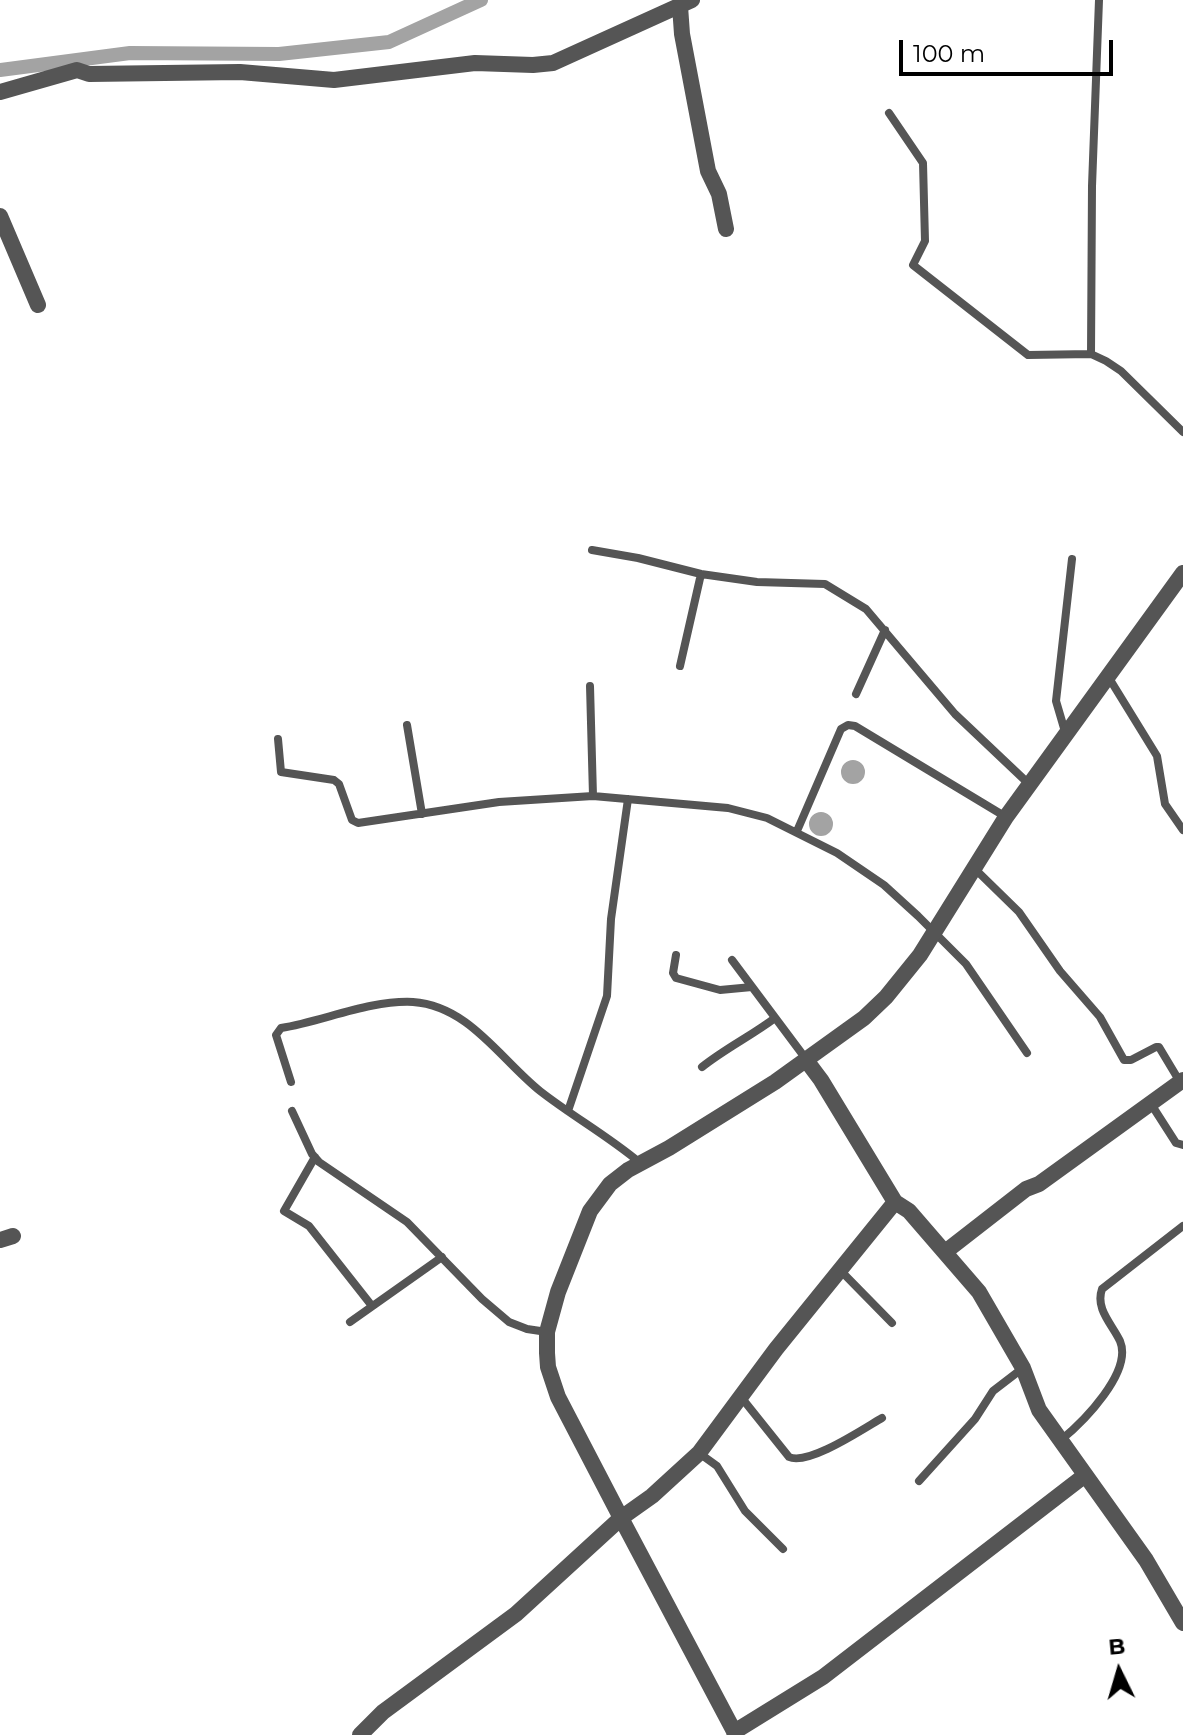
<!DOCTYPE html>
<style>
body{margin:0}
#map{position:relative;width:1183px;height:1735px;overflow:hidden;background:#fff;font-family:Montserrat,sans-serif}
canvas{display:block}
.north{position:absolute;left:1079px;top:1631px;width:80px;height:80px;-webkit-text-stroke:6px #fff;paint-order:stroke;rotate:355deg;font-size:22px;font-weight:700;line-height:32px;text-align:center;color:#000}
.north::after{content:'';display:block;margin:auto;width:28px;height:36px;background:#000;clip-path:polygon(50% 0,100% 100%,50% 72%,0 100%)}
.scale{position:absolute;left:899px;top:40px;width:214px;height:36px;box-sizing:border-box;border:4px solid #000;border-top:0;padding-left:10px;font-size:24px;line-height:28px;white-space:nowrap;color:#000;-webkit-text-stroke:6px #fff;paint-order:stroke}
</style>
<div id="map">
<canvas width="1183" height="1735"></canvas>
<div class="north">B</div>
<div class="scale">100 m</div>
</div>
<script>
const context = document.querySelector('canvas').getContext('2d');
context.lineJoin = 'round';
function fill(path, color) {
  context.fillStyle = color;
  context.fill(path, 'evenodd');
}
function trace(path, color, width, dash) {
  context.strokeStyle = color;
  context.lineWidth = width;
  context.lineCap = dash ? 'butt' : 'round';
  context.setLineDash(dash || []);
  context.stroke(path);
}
fill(new Path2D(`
 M841 772a12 12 0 1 1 24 0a12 12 0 1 1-24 0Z
 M809 824a12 12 0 1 1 24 0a12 12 0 1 1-24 0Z`), '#a3a3a3');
trace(new Path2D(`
 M0,70L130,53L279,54L389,42L481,0`), '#a3a3a3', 14);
trace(new Path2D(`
 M889,113L923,163L925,241L913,265L1028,355L1091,354L1106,361L1121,371L1183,432
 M1091,354L1092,186L1099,0
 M592,550L638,558L701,574L757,582L825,584L866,609L955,714L1030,785
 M680,666L701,574
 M1109,678L1157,756L1165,804L1183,830
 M590,686L593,796
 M856,694L885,630
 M407,725L422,814
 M1066,735L1056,701L1072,559
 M278,739L281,772L334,780L339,784L352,820L358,823L499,802L593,796L728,808L767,818L837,853L884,885L918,916L966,964L1027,1053
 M797,831L841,729L848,725L855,726L1006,817
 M974,868L1019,912L1060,971L1100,1017L1124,1060H1131L1156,1047H1159L1180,1082
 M676,955L673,973L676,978L720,990L752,987
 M732,960L806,1059
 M702,1067C726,1048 751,1036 775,1018
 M291,1082L276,1035L281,1028C324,1021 369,1000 413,1002C469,1006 500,1059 540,1091C572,1116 608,1136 639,1162
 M1151,1104L1176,1143L1183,1145
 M292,1111L312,1154L319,1162L407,1222L482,1299L509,1322L527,1329L547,1332
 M568,1111L607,996L611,919L628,799
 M315,1157L284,1211L309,1226L372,1306
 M840,1270L892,1323
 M350,1322L442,1257
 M741,1397L789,1457C808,1466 863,1429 882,1418
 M1061,1440C1083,1422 1133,1372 1120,1341C1112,1324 1095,1309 1102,1289L1183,1226
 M699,1453L717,1466L745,1511L783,1549
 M919,1481L975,1419L993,1391L1023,1368`), '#555', 8);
trace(new Path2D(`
 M680,6L682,34L708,171L719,194L726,229
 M0,92L77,70L89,74L240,72L334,80L475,63L533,65L553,63L692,0
 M0,216L38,305
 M806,1060L821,1080L895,1202L909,1211L979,1292L1023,1368L1039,1410L1146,1560L1183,1623
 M0,1240L13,1236
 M945,1252L1026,1189L1039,1184L1183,1080
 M734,1732L823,1677L1084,1476
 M360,1735L383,1712L516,1614L621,1518L558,1397L548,1367L547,1353V1332L558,1292L590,1211L610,1184L628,1170L669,1148L775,1082L864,1018L886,997L920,955L1006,817L1183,573
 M736,1735L621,1518L652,1496L699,1453L776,1349L895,1202`), '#555', 16);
</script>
